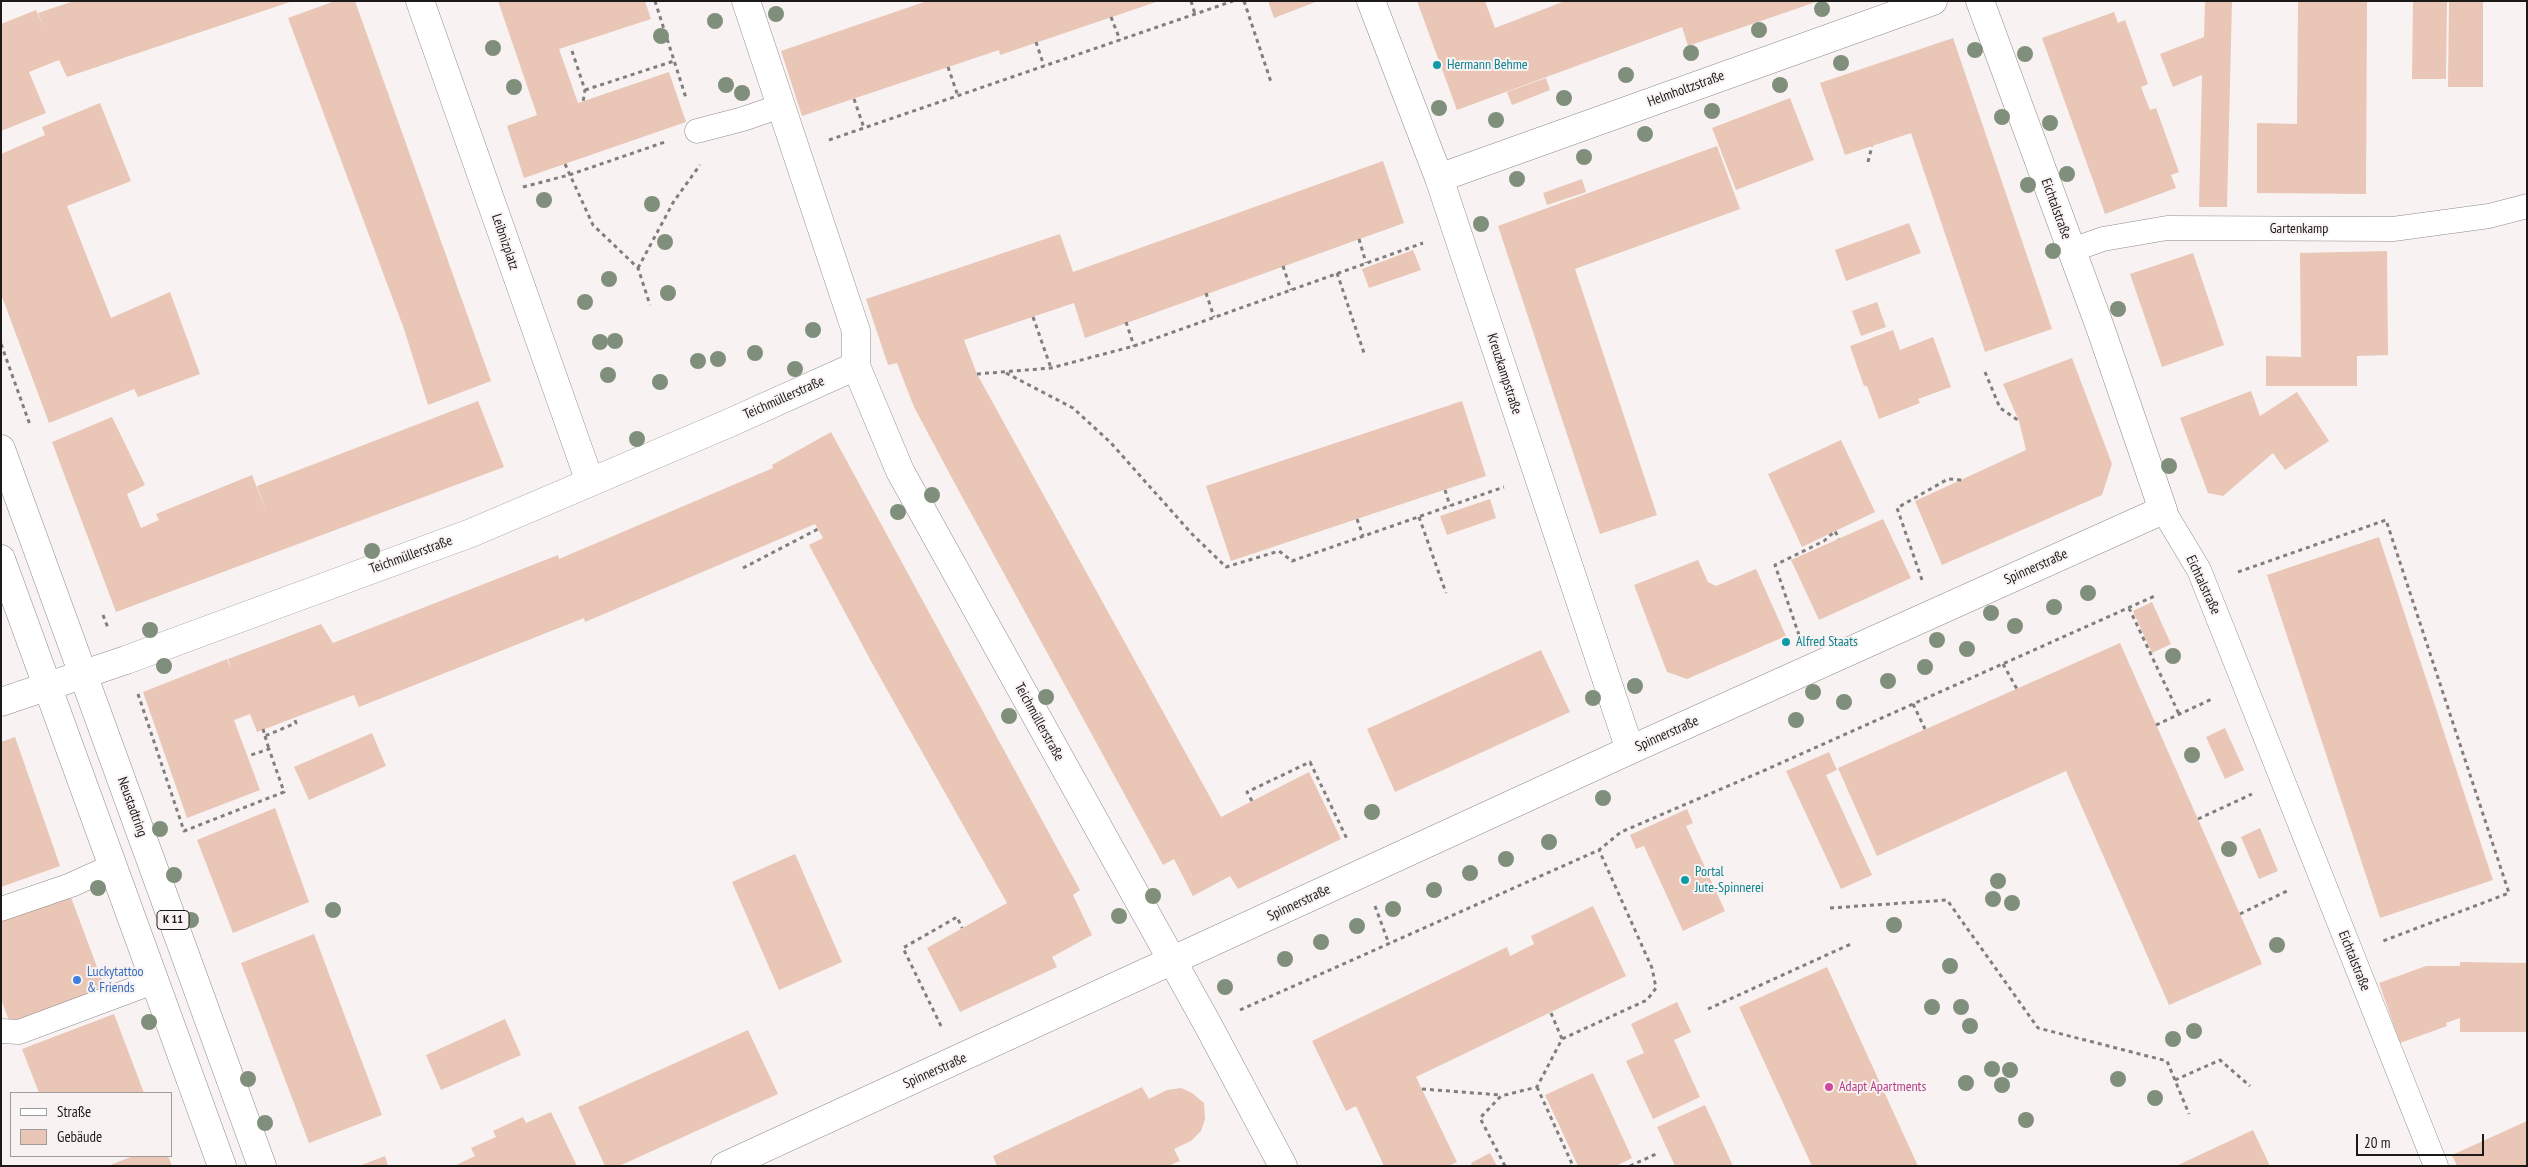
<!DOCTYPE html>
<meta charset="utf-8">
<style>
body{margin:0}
#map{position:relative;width:2528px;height:1167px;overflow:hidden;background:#f8f3f2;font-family:"PT Sans Narrow",sans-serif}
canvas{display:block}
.frame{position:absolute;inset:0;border:2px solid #1b1a19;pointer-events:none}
.legend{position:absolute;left:10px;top:1092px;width:162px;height:65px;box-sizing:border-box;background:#f8f3f2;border:1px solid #a09c9b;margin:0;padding:6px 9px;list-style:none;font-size:15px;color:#1b1a19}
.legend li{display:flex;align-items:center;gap:10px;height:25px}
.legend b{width:25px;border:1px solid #a09c9b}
.scale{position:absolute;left:2356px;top:1134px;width:128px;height:22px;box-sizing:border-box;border:2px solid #1b1a19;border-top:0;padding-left:6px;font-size:15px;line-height:18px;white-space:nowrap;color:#1b1a19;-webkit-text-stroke:4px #f8f3f2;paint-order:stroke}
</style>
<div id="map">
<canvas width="2528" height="1167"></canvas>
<div class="frame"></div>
<ul class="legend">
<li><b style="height:6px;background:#fff"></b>Straße</li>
<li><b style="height:14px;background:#e9c6b6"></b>Gebäude</li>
</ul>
<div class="scale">20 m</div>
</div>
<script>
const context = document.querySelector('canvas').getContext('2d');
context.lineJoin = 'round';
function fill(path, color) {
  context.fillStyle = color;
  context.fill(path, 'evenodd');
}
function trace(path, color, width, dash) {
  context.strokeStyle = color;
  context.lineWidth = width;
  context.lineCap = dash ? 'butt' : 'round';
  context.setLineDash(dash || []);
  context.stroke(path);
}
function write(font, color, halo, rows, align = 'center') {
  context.font = font + ' "PT Sans Narrow",sans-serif';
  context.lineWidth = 4;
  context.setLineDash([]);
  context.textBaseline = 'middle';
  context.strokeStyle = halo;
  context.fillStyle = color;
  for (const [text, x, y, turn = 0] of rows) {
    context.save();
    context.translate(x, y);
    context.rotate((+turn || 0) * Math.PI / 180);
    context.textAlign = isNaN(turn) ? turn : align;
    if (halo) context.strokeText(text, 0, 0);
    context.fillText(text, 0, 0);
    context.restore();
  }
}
fill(new Path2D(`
 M74,1H290V2L67,77L59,60L29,72L46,113L1,131V24L36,10L45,29L38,13Z
 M335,1H355L491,381L428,405L404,329L288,18Z
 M498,1H645L651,19L559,49L578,103L669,72L686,122L524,178L507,126L537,115Z
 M927,1H1156V2L1000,55L999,50L802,116L781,51Z
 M1268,1H1318L1274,18Z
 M1417,1H1485L1495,28L1565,1L1816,2L1688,46L1682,27L1457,110Z
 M2205,1H2232L2227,207H2199L2202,75L2173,87L2160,54L2204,37Z
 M2298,1H2367L2366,194L2257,193V123L2297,124Z
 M2413,1H2447L2446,79H2412Z
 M2449,1H2483V87H2448Z
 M2114,12L2118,23L2125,20L2148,84L2141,87L2150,110L2156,108L2179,172L2171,175L2176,188L2105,214L2042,38Z
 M1953,38L2052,329L1985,352L1911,133L1845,155L1820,83Z
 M1546,78L1550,90L1512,105L1507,92Z
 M1790,98L1814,160L1736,190L1712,128Z
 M100,103L131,181L67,206L111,318L170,292L200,374L138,397L134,389L49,423L1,294V154L45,135L42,127Z
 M1717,146L1740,209L1575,269L1657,515L1600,534L1498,226Z
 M1383,161L1404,223L1085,338L1074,303L964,340L977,374L1221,817L1309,772L1341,839L1238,889L1230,876L1193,896L1174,859L1163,865L954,482L914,407L897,363L888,365L866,299L1060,234L1073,272Z
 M1582,179L1586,192L1547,205L1543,193Z
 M1909,223L1921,253L1846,281L1835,250Z
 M1413,250L1421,270L1369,288L1362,269Z
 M2387,251L2388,355L2357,356V386H2266V356L2301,357L2300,253Z
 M2193,253L2224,345L2162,367L2130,274Z
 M1877,302L1886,327L1861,336L1852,311Z
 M1893,330L1900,350L1933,337L1951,387L1918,399L1920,403L1879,419L1867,386H1864L1850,346Z
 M2072,358L2112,464L2102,495L1942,565L1915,501L2026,450L2019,421L2003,384Z
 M2251,391L2260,416L2297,392L2329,441L2285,470L2273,453L2223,496L2208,493L2180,418Z
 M478,401L504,467L116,612L52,442L112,417L145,485L127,494L141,528L159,520L156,514L252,475L268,516L257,486Z
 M1462,401L1486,476L1231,561L1206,486Z
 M831,432L1080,890L1073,895L1092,935L1052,957L1057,967L960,1012L927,948L1007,903L872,663L809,545L823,538L815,524L585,622L584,618L359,707L354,695L257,732L250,714L234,720L260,790L187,818L143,692L227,659L231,669L228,659L321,624L333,643L558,555L559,559L773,468L772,465Z
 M1841,440L1875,512L1802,547L1768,474Z
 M1490,499L1496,518L1447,535L1440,516Z
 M1883,519L1911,578L1819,620L1791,560Z
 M2379,537L2493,880L2380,918L2267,575Z
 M1698,560L1708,582L1716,586L1756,569L1786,636L1687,679L1667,672L1634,585Z
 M2152,602L2171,644L2152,653L2133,611Z
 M2120,643L2262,964L2169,1005L2066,771L1877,856L1838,768Z
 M1541,650L1570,712L1395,792L1367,729Z
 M2225,728L2244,770L2225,779L2206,737Z
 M372,733L386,766L309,800L294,767Z
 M15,737L60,866L1,887V742Z
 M1829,752L1837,770L1826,775L1872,875L1841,889L1786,771Z
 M275,808L309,902L233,933L197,840Z
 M1687,809L1693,823L1686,826L1725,911L1683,931L1644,846L1636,849L1630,835Z
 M2260,828L2278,871L2259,879L2241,837Z
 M795,854L842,962L779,990L732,882Z
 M69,892L106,991L11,1026L1,999V917Z
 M1593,906L1626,976L1416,1077L1457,1162L1449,1166H1384L1356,1106L1346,1111L1312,1041L1507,947L1510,956L1534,944L1531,936Z
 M314,934L382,1115L309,1143L241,963Z
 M2460,962L2527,963V1032H2460V1018L2446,1023L2447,1026L2400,1043L2379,983L2426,966H2460Z
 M1827,967L1918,1166H1812L1739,1007Z
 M1677,1002L1691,1032L1674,1040L1700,1097L1653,1119L1626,1061L1644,1053L1631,1024Z
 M114,1014L144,1093H39L22,1049Z
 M505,1019L521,1055L441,1090L426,1055Z
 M748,1030L778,1094L619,1166H605L578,1107Z
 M1593,1073L1632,1158L1616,1166H1578L1545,1095Z
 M1142,1087L1149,1099L1167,1090L1181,1088L1192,1093L1204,1103L1205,1119L1201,1131L1191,1141L1174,1149L1180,1161L1168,1166H997L993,1156Z
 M1705,1105L1733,1166H1675L1657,1127Z
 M551,1112L577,1166H454L475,1156L471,1148L496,1137L493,1131L523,1117L526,1123Z
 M2527,1121V1166H2457L2452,1155Z
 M2253,1130L2270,1166H2176Z
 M1490,1153L1497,1166H1472L1471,1163Z
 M133,1156H168L172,1166H108Z
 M385,1156L388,1166H359Z`), '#e9c6b6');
const lane = new Path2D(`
 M697,131L743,119L781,106
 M2072,250L2103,239L2167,228L2393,229L2489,216L2527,206
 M2163,510L2199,570L2436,1166
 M1,909L71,885L113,866
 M1,1031L19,1032L156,981`);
const street = new Path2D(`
 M420,1L590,482
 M746,1L856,331V366L900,471L1208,1025L1283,1166
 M1371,1L1439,178L1630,750
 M1439,178L1933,1
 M1,702L126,660L471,533L727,424L856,366
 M725,1166L1630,750L2163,510L2100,327L1980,1`);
const primary = new Path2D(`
 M1,449L262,1166
 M1,559L222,1166`);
trace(lane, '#8e8b89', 25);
trace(street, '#8e8b89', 29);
trace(primary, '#8e8b89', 29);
trace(new Path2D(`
 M655,1L686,98
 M1191,1L1195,14
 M1244,1L1271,82
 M1111,17L1120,40
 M1036,42L1044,66
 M572,51L585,90L583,102
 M948,67L958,96
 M585,90L674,61
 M854,99L864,128
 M829,140L1233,1
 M1868,162L1872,146
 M565,164L593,225L638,268L650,305
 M523,187L569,175L665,142
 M1359,239L1366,263
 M1283,266L1291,290
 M638,268L674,201L700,165
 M1337,273L1364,353
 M1206,293L1214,317
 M1033,317L1051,368
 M1126,322L1134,346
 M1,344L30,425
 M1985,372L2000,408L2019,421
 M1006,373L1073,408L1110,442L1192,534L1226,567L1279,551L1292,561L1504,487
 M977,374L1051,368L1134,346L1423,243
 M1445,490L1450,506
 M1419,517L1446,593
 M1357,519L1363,536
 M743,568L818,529
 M2238,572L2386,520L2509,893L2383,941
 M1922,580L1897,508L1948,479L1962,480
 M2129,608L2179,714
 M103,615L108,628
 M1799,635L1775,565L1824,541L1835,531L1839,539
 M2003,664L2017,689
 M138,694L184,831L284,792L269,749L248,756
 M1913,704L1925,729
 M2156,725L2212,699
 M263,729L265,736L296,723L294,718
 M265,736L269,749
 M1252,801L1247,792L1310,762L1348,841
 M2198,819L2252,794
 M1375,906L1389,944
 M1830,908L1947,900L2038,1028L2167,1061L2189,1114
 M2240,914L2289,890
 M1708,1009L1853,943
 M1240,1010L1599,850L1621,832L1763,771L2157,595
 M1551,1013L1562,1039
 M941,1026L903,948L957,917L962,928
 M2175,1080L2220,1060L2250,1086
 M1537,1087L1573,1166
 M1422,1089L1501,1095
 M1505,1166L1480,1118L1501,1096L1537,1087L1562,1039L1647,1000L1656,988L1652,968L1599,850
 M1630,1166L1656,1154`), '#817e7d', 3, [4, 4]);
trace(lane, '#fff', 24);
trace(street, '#fff', 28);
trace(primary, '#fff', 28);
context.fillStyle = '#7f8f7b';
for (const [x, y] of [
 [1822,9],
 [776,14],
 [715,21],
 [1759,30],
 [661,36],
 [493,48],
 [1975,50],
 [1691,53],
 [2025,54],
 [1841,63],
 [1626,75],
 [726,85],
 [1780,85],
 [514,87],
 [742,93],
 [1564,98],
 [1439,108],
 [1712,111],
 [2002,117],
 [1496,120],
 [2050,123],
 [1645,134],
 [1584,157],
 [2067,174],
 [1517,179],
 [2028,185],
 [544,200],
 [652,204],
 [1481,224],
 [665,242],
 [2053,251],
 [609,279],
 [668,293],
 [585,302],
 [2118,309],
 [813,330],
 [615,341],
 [600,342],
 [755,353],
 [718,359],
 [698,361],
 [795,369],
 [608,375],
 [660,382],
 [637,439],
 [2169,466],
 [932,495],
 [898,512],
 [372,551],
 [2088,593],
 [2054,607],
 [1991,613],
 [2015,626],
 [150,630],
 [1937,640],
 [1967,649],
 [2173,656],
 [164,666],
 [1925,667],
 [1888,681],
 [1635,686],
 [1813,692],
 [1046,697],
 [1593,698],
 [1844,702],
 [1009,716],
 [1796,720],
 [2192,755],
 [1603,798],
 [1372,812],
 [160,829],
 [1549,842],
 [2229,849],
 [1506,859],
 [1470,873],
 [174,875],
 [1998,881],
 [98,888],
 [1434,890],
 [1153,896],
 [1993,899],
 [2012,903],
 [1393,909],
 [333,910],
 [1119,916],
 [191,920],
 [1894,925],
 [1357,926],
 [1321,942],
 [2277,945],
 [1285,959],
 [1950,966],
 [1225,987],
 [1932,1007],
 [1961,1007],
 [149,1022],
 [1970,1026],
 [2194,1031],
 [2173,1039],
 [1992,1069],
 [2010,1070],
 [248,1079],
 [2118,1079],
 [1966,1083],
 [2002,1085],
 [2155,1098],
 [2026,1120],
 [265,1123]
]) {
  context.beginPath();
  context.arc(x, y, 8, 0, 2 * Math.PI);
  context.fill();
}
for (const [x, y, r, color] of [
 [1437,65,5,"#0f9aa8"],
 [1786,642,5,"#0f9aa8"],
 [1685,880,5,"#0f9aa8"],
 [77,980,5,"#3f7fe0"],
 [1829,1087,5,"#d1479c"]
]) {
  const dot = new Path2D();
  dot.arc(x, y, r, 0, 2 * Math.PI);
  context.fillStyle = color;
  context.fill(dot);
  trace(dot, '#f8f3f2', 2);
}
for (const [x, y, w] of [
 [173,920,32]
]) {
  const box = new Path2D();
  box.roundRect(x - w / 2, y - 9.5, w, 19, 4);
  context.fillStyle = '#f8f3f2';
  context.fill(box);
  trace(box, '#1b1a19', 1);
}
write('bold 12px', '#1b1a19', null, [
 ["K 11",173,920]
]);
write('14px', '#0d838f', '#f8f3f2', [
 ["Hermann Behme",1447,65],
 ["Alfred Staats",1796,642],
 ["Portal",1695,872],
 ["Jute-Spinnerei",1695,888]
], 'left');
write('14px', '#1b1a19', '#f8f3f2', [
 ["Helmholtzstraße",1686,89,-20],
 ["Eichtalstraße",2056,209,70],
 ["Gartenkamp",2299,229],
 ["Leibnizplatz",505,242,71],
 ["Kreuzkampstraße",1504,374,72],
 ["Teichmüllerstraße",784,398,-24],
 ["Teichmüllerstraße",411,555,-20],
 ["Spinnerstraße",2036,567,-24],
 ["Eichtalstraße",2203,585,65],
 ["Teichmüllerstraße",1039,722,61],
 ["Spinnerstraße",1667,734,-24],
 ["Neustadtring",132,807,70],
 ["Spinnerstraße",1299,903,-25],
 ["Eichtalstraße",2354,961,68],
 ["Spinnerstraße",935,1071,-24]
]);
write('14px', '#366cbe', '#f8f3f2', [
 ["Luckytattoo",87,972],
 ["& Friends",87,988]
], 'left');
write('14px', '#b23c85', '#f8f3f2', [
 ["Adapt Apartments",1839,1087]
], 'left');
</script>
